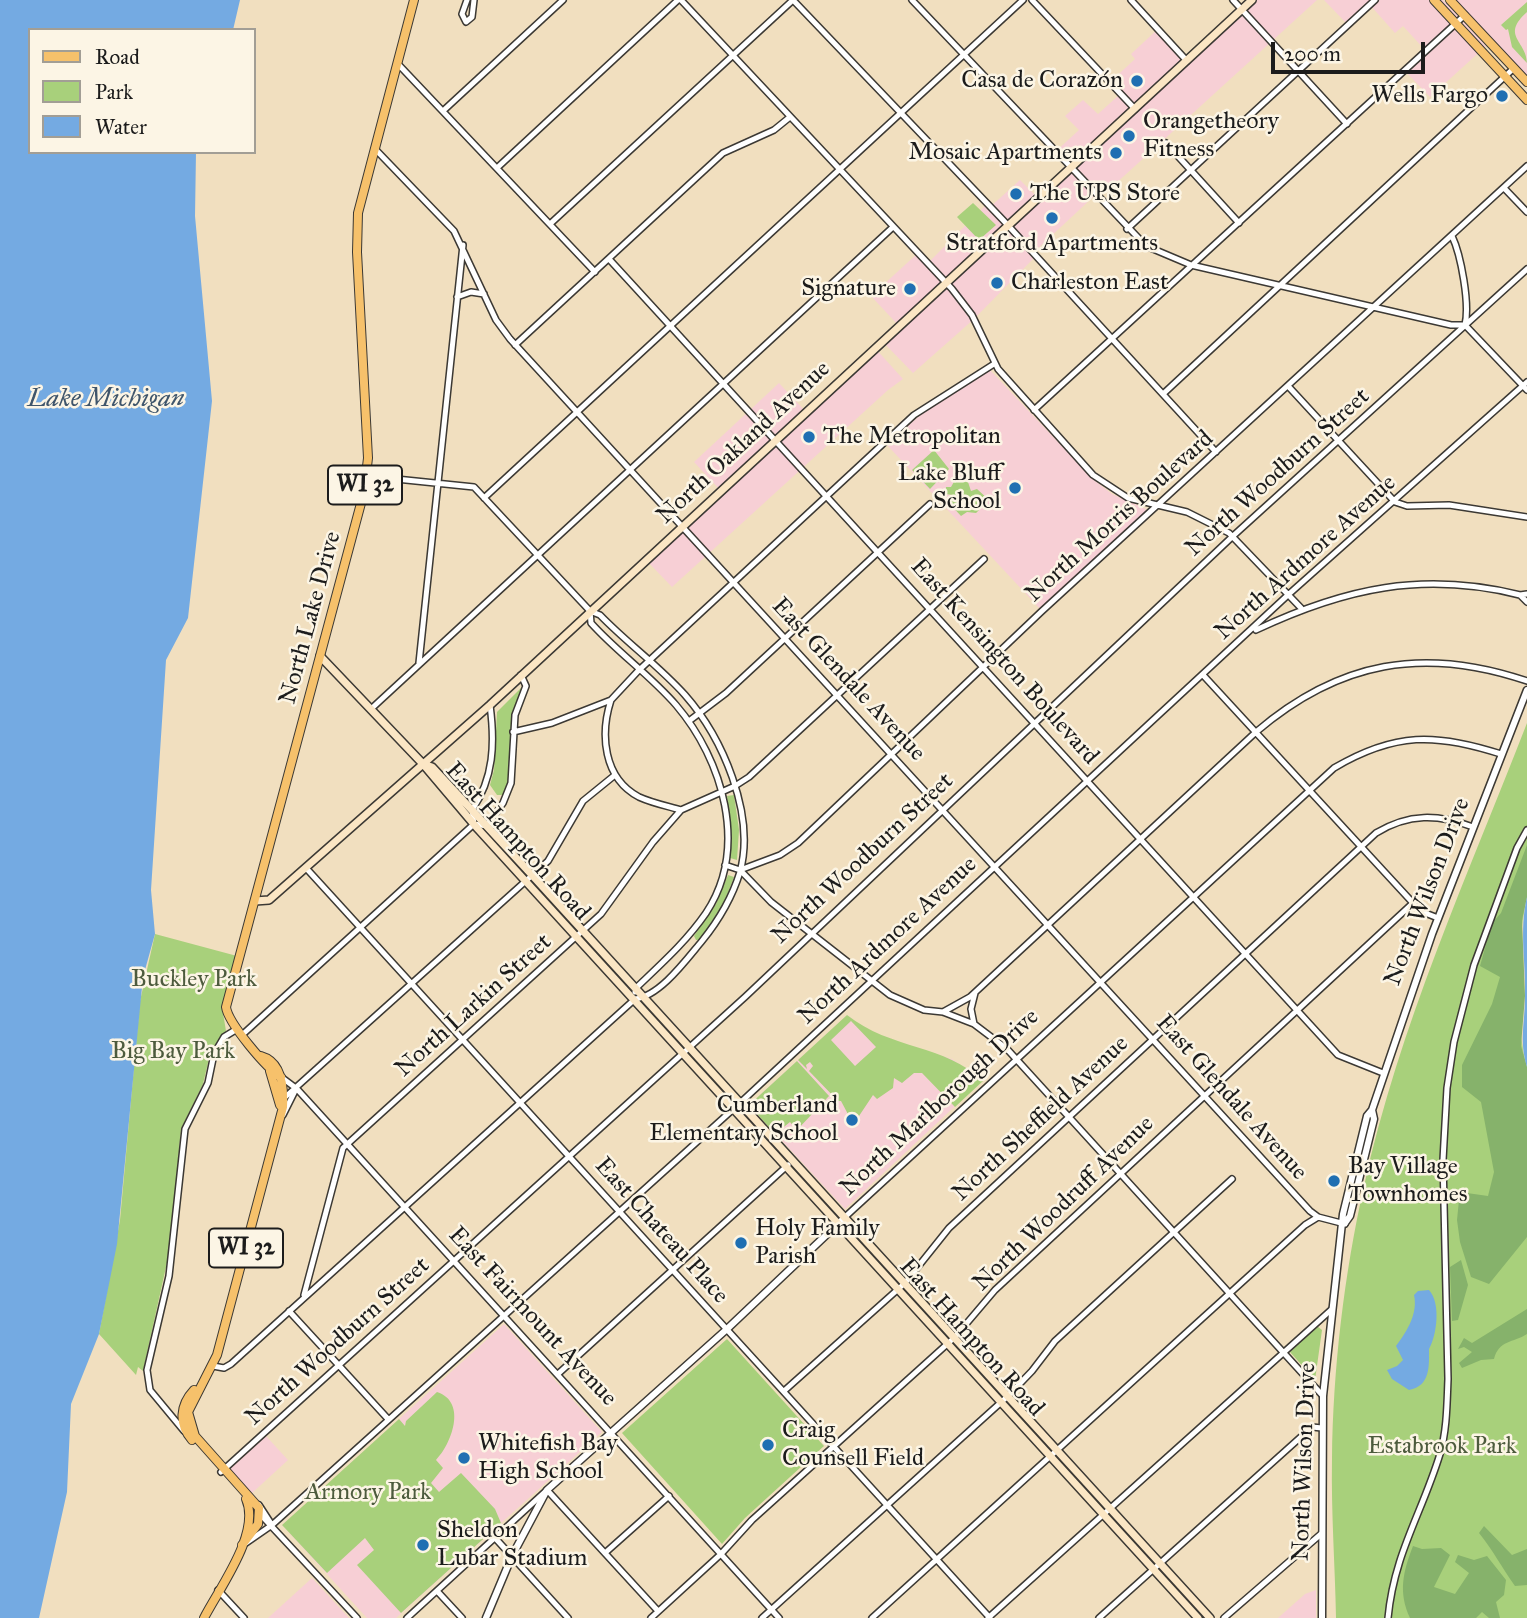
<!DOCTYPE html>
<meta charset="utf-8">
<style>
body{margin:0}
#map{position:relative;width:1527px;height:1618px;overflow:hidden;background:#f1dfbf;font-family:"IM FELL Great Primer",serif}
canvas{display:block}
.legend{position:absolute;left:28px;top:28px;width:228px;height:126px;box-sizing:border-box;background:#fcf5e5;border:2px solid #a29e95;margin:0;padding:9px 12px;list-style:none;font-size:21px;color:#1c1c1c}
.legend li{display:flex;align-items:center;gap:14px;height:35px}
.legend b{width:35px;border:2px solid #a29e95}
.scale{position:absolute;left:1271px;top:42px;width:154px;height:32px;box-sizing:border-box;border:4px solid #1c1c1c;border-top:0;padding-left:9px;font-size:21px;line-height:24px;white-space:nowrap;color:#1c1c1c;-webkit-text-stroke:5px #fcf5e5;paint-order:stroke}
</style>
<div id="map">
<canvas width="1527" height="1618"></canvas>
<ul class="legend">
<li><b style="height:9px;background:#f6c16b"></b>Road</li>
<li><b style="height:19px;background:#a8d07b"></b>Park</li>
<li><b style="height:19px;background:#74aae2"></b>Water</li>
</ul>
<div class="scale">200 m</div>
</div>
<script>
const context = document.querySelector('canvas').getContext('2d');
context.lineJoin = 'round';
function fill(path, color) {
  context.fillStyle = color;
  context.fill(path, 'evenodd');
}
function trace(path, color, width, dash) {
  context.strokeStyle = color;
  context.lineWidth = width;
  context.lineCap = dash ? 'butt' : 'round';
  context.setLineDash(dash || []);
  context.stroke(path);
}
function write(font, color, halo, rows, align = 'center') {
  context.font = font + ' "IM FELL Great Primer",serif';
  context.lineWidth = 5;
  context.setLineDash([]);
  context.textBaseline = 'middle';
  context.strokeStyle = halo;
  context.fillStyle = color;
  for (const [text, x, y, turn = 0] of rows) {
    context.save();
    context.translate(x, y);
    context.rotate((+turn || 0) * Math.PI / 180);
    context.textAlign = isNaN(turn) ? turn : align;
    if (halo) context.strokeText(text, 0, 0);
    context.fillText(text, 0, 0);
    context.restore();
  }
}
fill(new Path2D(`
 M1252,0H1317L1113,186L1109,183L1092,198L1033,253L1036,256L974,319L913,373L883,342L899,326L871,296L918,253L928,263L987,204L990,207L1020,180L1038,198L1070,168L1055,152L1079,130L1065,116L1083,100L1098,114L1119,95L1109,83L1135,59L1131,54L1158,29L1187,60Z
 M1324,0H1443L1486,46L1430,97L1404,70L1425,50L1403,26L1395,33L1370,5L1348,25Z
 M1455,0H1527V78L1466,11Z
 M875,348L903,379L888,390L672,587L646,560L721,491L694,462L779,383L806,412Z
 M990,370L1094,480L1112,494L1146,509L1145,513L1041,610L887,445L930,406Z
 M847,1015L865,1029L890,1041L952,1059L982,1081L845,1209L749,1105Z
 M504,1324L602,1432L396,1618H367L282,1525Z
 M266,1436L288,1460L251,1494L230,1469Z
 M312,1578L349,1618H268Z
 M1316,1590V1618H1278L1305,1594Z`), '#f7cfd5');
fill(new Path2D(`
 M1527,2V12C1500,36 1527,41 1527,63L1512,47L1508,29L1506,30L1501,25Z
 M973,203L996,225L979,240L957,217Z
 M934,450L949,469L930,489L912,470Z
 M955,480L968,482L971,491L977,489L989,500L976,513L967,512L961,516L949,503L953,495L945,494L946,487H951Z
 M522,687L512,720L511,768L504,795H497L490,785L494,770L497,712Z
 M1527,723V897C1517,939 1515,1027 1527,1067V1618H1336C1335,1565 1331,1512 1332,1459C1333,1369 1344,1275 1364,1186C1399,1026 1468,875 1527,723Z
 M734,795L739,830L737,860L730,858L731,831L727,796Z
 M728,875L734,877L721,911L701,940H696L694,936L716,904Z
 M155,934L237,956L222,1007L226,1031L211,1050L203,1084L181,1129L170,1249L143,1371L138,1367L136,1375L99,1334L120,1220L140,1001Z
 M847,1015C891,1050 945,1044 983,1081L955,1107L922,1073H914L902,1083L894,1078L893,1088L877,1099L873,1095L859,1116L850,1118L841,1101H838L809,1071L813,1066L810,1062L806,1065L807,1069L798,1060ZM851,1021L876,1047L855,1066L831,1040Z
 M797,1061L829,1096L797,1130L790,1122L775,1134L749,1105Z
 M1317,1326L1322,1330L1315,1380L1290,1352Z
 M727,1339L824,1446L745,1518L722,1544L622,1433Z
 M437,1392C468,1402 451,1445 436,1460L443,1468L431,1483L439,1492L461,1473L495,1509L501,1523L401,1613L357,1565L374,1550L365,1538L327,1573L282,1525L399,1419L405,1426L406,1421Z`), '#a8d07b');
fill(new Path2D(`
 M1527,845V897L1522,920L1525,996L1521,1046L1527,1067V1237L1489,1284L1471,1277L1460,1242L1457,1220L1459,1200L1467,1193L1488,1196L1494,1172L1481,1102L1462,1087V1065L1492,1004L1500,977L1480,966L1492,923L1501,913Z
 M1461,1260L1468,1285L1458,1320L1452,1321L1450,1267Z
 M1527,1309V1334C1513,1343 1499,1340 1494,1359L1481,1360L1462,1368L1459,1363L1472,1352L1464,1347L1458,1349L1464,1338L1472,1343Z
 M1484,1526L1512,1555L1527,1549V1585L1515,1586C1502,1568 1493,1550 1479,1533Z
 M1413,1546L1422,1549L1441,1548L1450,1555L1434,1587L1455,1594L1469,1573L1455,1562L1458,1555L1474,1560L1487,1556L1506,1580L1504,1595L1496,1602L1500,1618H1489L1482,1612L1476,1618H1410C1398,1592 1403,1572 1413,1546Z`), '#86b26b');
fill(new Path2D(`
 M0,0H240L233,30H30V152H196L195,216L212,401L188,618L166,660L151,890L155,934L143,977L117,1244L99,1334L71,1404L67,1492L39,1618H0Z
 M1527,897V1067C1519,1040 1525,1024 1525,996C1526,962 1519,931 1527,897Z
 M1429,1290C1441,1303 1437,1335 1429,1349C1429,1365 1431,1386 1409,1390L1392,1379L1387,1370L1397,1366L1403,1360L1396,1346C1408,1330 1418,1313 1414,1295L1418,1291Z`), '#74aae2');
const minor = new Path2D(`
 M467,0L462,14L466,22L472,17L474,0
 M681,0L952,289L972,315L998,369L1093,475L1128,498L1187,512L1229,533L1301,608
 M793,0L1003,220L1216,452
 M912,0L1146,246L1191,265L1451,325H1465L1527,390
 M1032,0L1135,109
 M1131,0L1187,61
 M1233,0L1347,124
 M398,64L595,272
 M444,110L563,0
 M1166,143L1239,223
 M376,150L454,231L496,320L510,339L1310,1211L1318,1217L1345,1224
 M498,167L678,0
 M1504,188L1527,212
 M550,224L793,0
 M1127,229L1375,0
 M1452,236C1461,255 1470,304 1465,325
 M609,259L1338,1055L1383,1073
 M457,297L471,292L484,294
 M515,345L723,153L774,130L790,117
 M1288,386L1395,502L1407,506L1449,505L1527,517
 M1163,394L1514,68
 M1034,410L1465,15
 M484,498L1023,0
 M1527,594L1520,595L1527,602
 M590,611L591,623C617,652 650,675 676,705C723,760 749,848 706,913C686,942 661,964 636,988L635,992
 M1256,630C1345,588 1423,571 1520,595
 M419,663L463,245
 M1203,675L1413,903L1420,911L1438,918
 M611,700C600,734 603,778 639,797C652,803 667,806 681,810
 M371,709L893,227
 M689,721L726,693L930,504
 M513,732L552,723L611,700L638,671L914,415L994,364
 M474,824L487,826L503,803L511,783L515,715L526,686L521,675
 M474,824L472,810C494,778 495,743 490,705
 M725,865L740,870L780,855L798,843L1042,611L1527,166
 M306,868L990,1618
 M740,870L771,902L890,995L924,1010L943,1012L974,1024L1007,1049L1323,1396
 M943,1012L970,997L1256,732C1339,661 1424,646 1527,681
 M974,1024L971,1009L975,993
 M242,1035L474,824
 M281,1077L297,1089L779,1618
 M283,1099L548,861L583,801L615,775
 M283,1115L295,1091
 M845,1217L1334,768C1395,732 1436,733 1501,754
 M304,1295L343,1148L601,914L653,842L681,810L735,786L749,777L984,559
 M289,1311L388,1419
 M213,1366L224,1368L231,1364L635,999C660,996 686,960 702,941C719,920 732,898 740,872C756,814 722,737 685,695C659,666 627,643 600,615L590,611L474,487L367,476
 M559,1373L788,1165
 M784,1391L905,1283L949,1228L1376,833C1409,813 1438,814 1473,827
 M184,1431L150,1390L147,1370L169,1276L185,1129L208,1083L214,1054L224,1037L237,1029
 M221,1472L745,997L1233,536L1527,269
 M259,1505L272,1525
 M260,1514L357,1618
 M496,1539L568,1618
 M246,1543L272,1525L740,1103L1289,594L1527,382
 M605,1553L669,1496
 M218,1590L244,1618
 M437,1591L462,1618
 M407,1618L547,1490L658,1611
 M651,1618L721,1554L752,1520L955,1337L995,1290L1413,903
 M762,1618L1008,1396L1032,1371L1055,1341L1232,1179
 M872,1618L1305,1225L1318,1217
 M988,1618L1331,1310
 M1099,1618L1312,1427L1322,1428
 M1224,1618L1321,1534
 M1388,1618C1394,1554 1422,1513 1440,1454C1447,1430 1447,1403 1448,1379L1443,1160L1447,1088L1454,1042L1474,965L1517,848L1527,830`);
const tertiary = new Path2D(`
 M1345,1223L1350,1216L1374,1119L1372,1110
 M486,1618L512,1556L547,1490L727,1329L841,1221
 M1322,1618L1323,1396L1343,1214L1367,1116L1372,1110L1432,934L1527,690`);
const secondary = new Path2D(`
 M320,656L423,764L478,829L1198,1618
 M423,764L432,767L532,875L1210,1618
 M255,901L269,900L490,705L1252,0`);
const primary = new Path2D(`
 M1434,0L1527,100
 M1450,0L1527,82
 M270,1071L280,1105
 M281,1077C267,1069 228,1023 226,1007L364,492L368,458L357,252L358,213L414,0
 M192,1440C178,1424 180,1405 194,1390
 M242,1545L258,1524L259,1508L195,1436L188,1412L217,1355L283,1107C284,1088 282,1062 261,1056
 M204,1618C220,1587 261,1533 246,1499`);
trace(minor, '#3c3934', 8);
trace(tertiary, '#3c3934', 9);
trace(secondary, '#3c3934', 10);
trace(primary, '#3c3934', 10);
trace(minor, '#fff', 5);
trace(tertiary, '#fff', 6);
trace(secondary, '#fbe6c4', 7);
trace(primary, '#f6c16b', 8);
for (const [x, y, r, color] of [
 [1137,81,7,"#1f6fb2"],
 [1502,96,7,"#1f6fb2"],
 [1129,136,7,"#1f6fb2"],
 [1116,153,7,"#1f6fb2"],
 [1016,194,7,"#1f6fb2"],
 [1052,218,7,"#1f6fb2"],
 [997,283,7,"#1f6fb2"],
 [910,289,7,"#1f6fb2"],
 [809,437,7,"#1f6fb2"],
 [1015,488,7,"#1f6fb2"],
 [852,1120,7,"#1f6fb2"],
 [1334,1181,7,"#1f6fb2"],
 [741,1243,7,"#1f6fb2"],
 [768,1445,7,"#1f6fb2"],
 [464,1458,7,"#1f6fb2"],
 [423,1545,7,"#1f6fb2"]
]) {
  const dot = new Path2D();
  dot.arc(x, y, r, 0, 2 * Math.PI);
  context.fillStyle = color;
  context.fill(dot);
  trace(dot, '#fcf5e5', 2.5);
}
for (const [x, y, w] of [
 [365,485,74],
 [246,1248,74]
]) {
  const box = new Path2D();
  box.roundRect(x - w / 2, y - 19.5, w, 39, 5);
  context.fillStyle = '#fcf5e5';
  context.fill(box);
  trace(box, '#1c1c1c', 2);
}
write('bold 23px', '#1c1c1c', null, [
 ["WI 32",365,485],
 ["WI 32",246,1248]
]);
write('24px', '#1c1c1c', '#fcf5e5', [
 ["Casa de Corazón",1123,81,"right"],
 ["Wells Fargo",1488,96,"right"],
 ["Orangetheory",1143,122],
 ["Fitness",1143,150],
 ["Mosaic Apartments",1102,153,"right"],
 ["The UPS Store",1030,194],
 ["Stratford Apartments",1052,244,"center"],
 ["Charleston East",1011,283],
 ["Signature",896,289,"right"],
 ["The Metropolitan",823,437],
 ["Lake Bluff",1001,474,"right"],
 ["School",1001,502,"right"],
 ["Cumberland",838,1106,"right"],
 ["Elementary School",838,1134,"right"],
 ["Bay Village",1348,1167],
 ["Townhomes",1348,1195],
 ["Holy Family",755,1229],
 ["Parish",755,1257],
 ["Craig",782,1431],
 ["Counsell Field",782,1459],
 ["Whitefish Bay",478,1444],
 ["High School",478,1472],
 ["Sheldon",437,1531],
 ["Lubar Stadium",437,1559]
], 'left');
write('24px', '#1c1c1c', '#fcf5e5', [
 ["North Oakland Avenue",744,443,-43],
 ["North Woodburn Street",1278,473,-42],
 ["North Morris Boulevard",1120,517,-42],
 ["North Ardmore Avenue",1306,558,-42],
 ["North Lake Drive",311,618,-75],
 ["East Kensington Boulevard",1004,662,48],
 ["East Glendale Avenue",848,680,47],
 ["East Hampton Road",517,842,48],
 ["North Woodburn Street",863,859,-43],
 ["North Wilson Drive",1428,892,-69],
 ["North Ardmore Avenue",888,941,-43],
 ["North Larkin Street",474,1006,-42],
 ["East Glendale Avenue",1231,1098,48],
 ["North Marlborough Drive",940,1103,-43],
 ["North Sheffield Avenue",1041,1119,-43],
 ["North Woodruff Avenue",1064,1204,-44],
 ["East Chateau Place",661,1231,48],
 ["East Fairmount Avenue",532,1317,47],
 ["East Hampton Road",971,1338,48],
 ["North Woodburn Street",338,1342,-42],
 ["North Wilson Drive",1305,1462,-88]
]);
write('24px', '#4d5b3d', '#fcf5e5', [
 ["Buckley Park",194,980],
 ["Big Bay Park",173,1052],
 ["Estabrook Park",1442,1447],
 ["Armory Park",368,1493]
]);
write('italic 26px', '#3f556b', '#fcf5e5', [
 ["Lake Michigan",106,400]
]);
</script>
